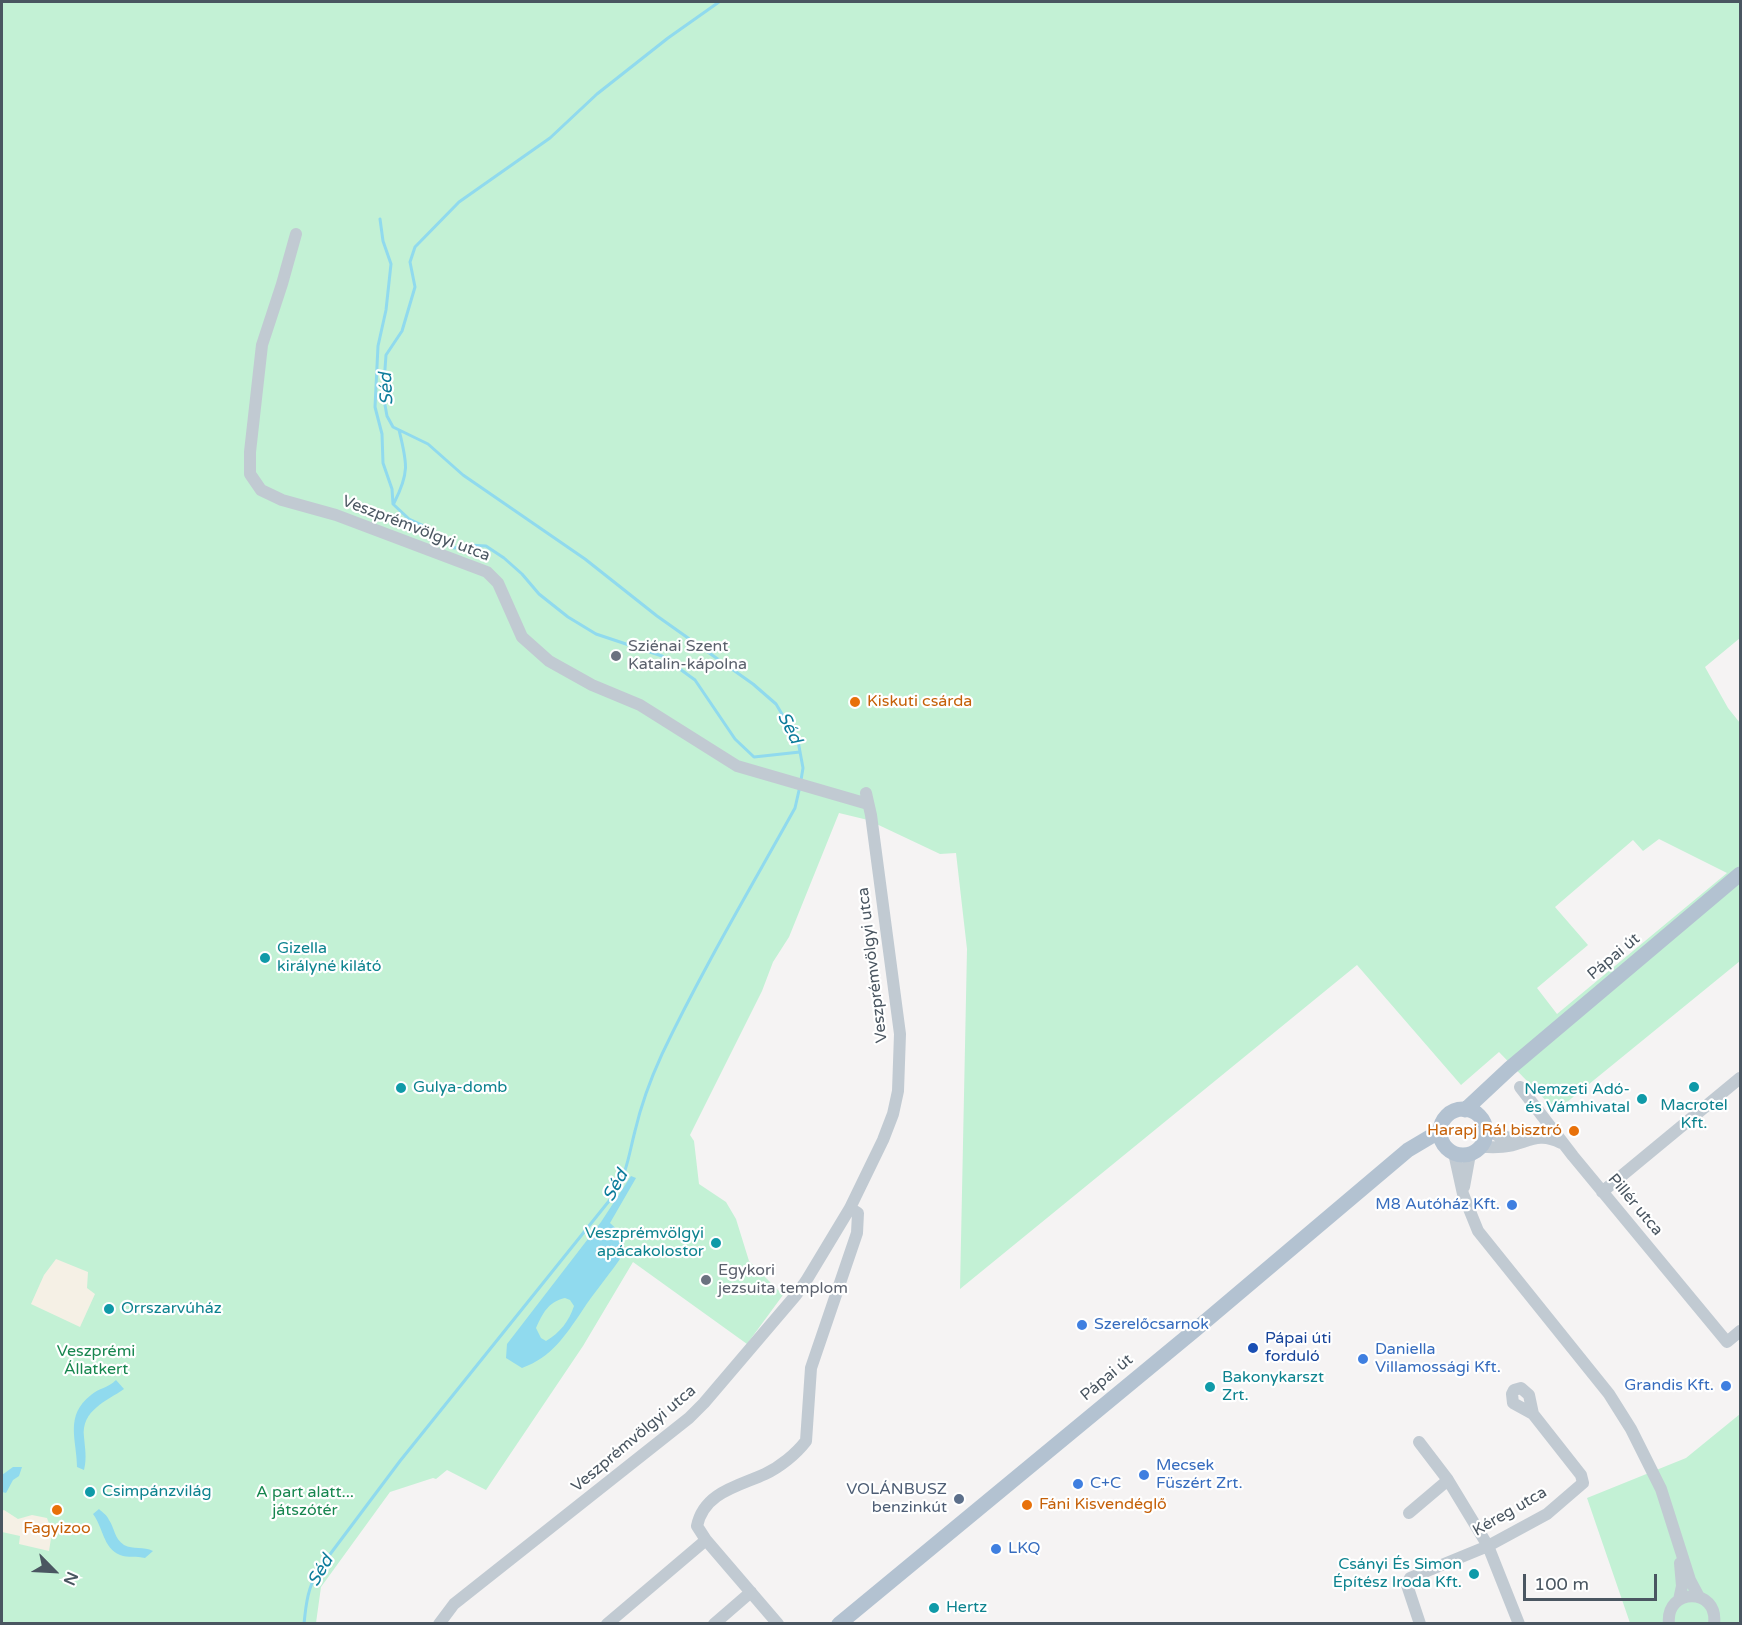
<!DOCTYPE html>
<meta charset="utf-8">
<style>
body{margin:0}
#map{position:relative;width:1742px;height:1625px;overflow:hidden;background:#f5f3f3;font-family:"Varela Round",sans-serif}
canvas{display:block}
.frame{position:absolute;inset:0;border:3px solid #4a5661;pointer-events:none}
.north{position:absolute;left:24px;top:1541px;width:60px;height:60px;-webkit-text-stroke:4px #fff;paint-order:stroke;rotate:114deg;font-size:16px;font-weight:700;line-height:24px;text-align:center;color:#4a5661}
.north::after{content:'';display:block;margin:auto;width:21px;height:27px;background:#4a5661;clip-path:polygon(50% 0,100% 100%,50% 72%,0 100%)}
.scale{position:absolute;left:1523px;top:1574px;width:134px;height:27px;box-sizing:border-box;border:3px solid #4a5661;border-top:0;padding-left:8px;font-size:18px;line-height:21px;white-space:nowrap;color:#4a5661;-webkit-text-stroke:4px #fff;paint-order:stroke}
</style>
<div id="map">
<canvas width="1742" height="1625"></canvas>
<div class="frame"></div>
<div class="north">N</div>
<div class="scale">100 m</div>
</div>
<script>
const context = document.querySelector('canvas').getContext('2d');
context.lineJoin = 'round';
function fill(path, color) {
  context.fillStyle = color;
  context.fill(path, 'evenodd');
}
function trace(path, color, width, dash) {
  context.strokeStyle = color;
  context.lineWidth = width;
  context.lineCap = dash ? 'butt' : 'round';
  context.setLineDash(dash || []);
  context.stroke(path);
}
function write(font, color, halo, rows, align = 'center') {
  context.font = font + ' "Varela Round",sans-serif';
  context.lineWidth = 4.5;
  context.setLineDash([]);
  context.textBaseline = 'middle';
  context.strokeStyle = halo;
  context.fillStyle = color;
  for (const [text, x, y, turn = 0] of rows) {
    context.save();
    context.translate(x, y);
    context.rotate((+turn || 0) * Math.PI / 180);
    context.textAlign = isNaN(turn) ? turn : align;
    if (halo) context.strokeText(text, 0, 0);
    context.fillText(text, 0, 0);
    context.restore();
  }
}
fill(new Path2D(`
 M2,2H1740V638L1705,667L1728,708L1740,723V961L1556,1111L1499,1052L1461,1085L1357,965L960,1289L967,949L956,853L940,854L868,820L839,813L789,937L773,962L762,991L690,1135L694,1141L699,1184L726,1202L736,1219L749,1261L783,1295L747,1344L633,1262L583,1346L486,1490L447,1470L436,1479L433,1478L390,1492L321,1587L316,1623H2ZM1659,839L1727,873L1557,1014L1537,988L1588,945L1555,907L1633,840L1643,851Z
 M1740,1414V1623H1630L1587,1498L1686,1458Z`), '#c3f1d5');
fill(new Path2D(`
 M56,1259L88,1272L87,1288L95,1294L80,1327L31,1304L44,1275Z
 M4,1510L18,1519L32,1515L47,1518L52,1532L49,1551L19,1544L20,1536L2,1532V1511Z`), '#f5f0e5');
fill(new Path2D(`
 M631,1176L636,1178L610,1223C620,1232 626,1239 624,1253C611,1273 595,1291 582,1311C565,1336 552,1357 522,1368L506,1358L507,1344L601,1222ZM565,1298L570,1300L574,1306C569,1321 560,1333 546,1341L541,1338L536,1328C543,1313 548,1302 565,1298Z
 M116,1380L124,1389C107,1401 81,1410 84,1437C85,1449 87,1458 84,1470L77,1467C77,1440 64,1416 91,1395C99,1388 108,1388 116,1380Z
 M13,1467H22L19,1476L13,1480L6,1493L2,1492V1475Z
 M99,1509C102,1512 107,1515 109,1520C115,1529 114,1538 124,1545C133,1550 144,1546 153,1551L145,1558C137,1556 128,1558 120,1555C103,1548 103,1527 93,1514Z`), '#90daee');
trace(new Path2D(`
 M719,2L668,38L597,94L550,138L459,202L415,247L410,262L415,287L402,331L386,355L384,383L385,405L387,416L393,427L428,444L463,475L585,559L657,616L753,684L776,704L798,741L803,768L801,780
 M380,219L383,241L391,264L386,310L378,346L375,407L382,434L383,463L392,489L393,504L409,519L422,525L434,538L454,548L468,545L486,546L504,558L522,574L539,594L568,617L596,634L662,656L695,680L735,739L754,757L800,752
 M394,503C410,472 407,463 399,430
 M304,1624C306,1603 308,1587 319,1569L400,1461L613,1196C628,1170 628,1158 635,1131C641,1105 651,1078 662,1054C702,970 750,889 795,808L800,786`), '#90daee', 3);
trace(new Path2D(`
 M296,234L282,284L262,345L250,452V474L261,490L282,500L336,515L487,572L498,583L522,637L549,661L592,685L640,705L737,766L868,804
 M1520,1087L1573,1156L1727,1342L1740,1331
 M1485,1128L1498,1136L1519,1139
 M1480,1147C1490,1147 1500,1148 1509,1146C1530,1141 1540,1132 1561,1143
 M1454,1153L1463,1194L1478,1231L1609,1394L1631,1429L1661,1489L1690,1580L1699,1597
 M1464,1187L1470,1154
 M1602,1192L1740,1078
 M1419,1442L1448,1480L1488,1546L1519,1624
 M1409,1513L1448,1480
 M1679,1600L1682,1586L1680,1563
 M439,1624L454,1604L689,1418L704,1403L796,1295L806,1281L850,1208L883,1140L893,1114L898,1091L900,1034L871,815L866,793
 M607,1624L706,1540
 M714,1624L751,1592
 M778,1624L706,1540L697,1526C704,1492 739,1486 765,1474C780,1467 796,1454 806,1441L811,1368L857,1233L858,1213L850,1208
 M1420,1624L1407,1585L1410,1578L1488,1546L1547,1514L1583,1483L1581,1475L1533,1414L1529,1395L1521,1388L1514,1390L1512,1394L1513,1403L1533,1414
 M1669,1624C1665,1587 1719,1587 1714,1624`), '#c1cad2', 12);
trace(new Path2D(`
 M1440 1132a23 23 0 1 1 46 0a23 23 0 1 1-46 0Z
 M1465,1110L1510,1068L1740,874
 M839,1624L1195,1330L1408,1150L1440,1131`), '#b3c2d1', 15);
for (const [x, y, r, color] of [
 [616,656,6,"#6b7280"],
 [855,702,6,"#e8710a"],
 [265,958,6,"#0f9aa8"],
 [1694,1087,6,"#0f9aa8"],
 [401,1088,6,"#0f9aa8"],
 [1642,1099,6,"#0f9aa8"],
 [1574,1131,6,"#e8710a"],
 [1512,1205,6,"#3f7fe0"],
 [716,1243,6,"#0f9aa8"],
 [706,1280,6,"#6b7280"],
 [109,1309,6,"#0f9aa8"],
 [1082,1325,6,"#3f7fe0"],
 [1253,1348,6,"#1a4fb4"],
 [1363,1359,6,"#3f7fe0"],
 [1726,1386,6,"#3f7fe0"],
 [1210,1387,6,"#0f9aa8"],
 [1144,1475,6,"#3f7fe0"],
 [1078,1484,6,"#3f7fe0"],
 [90,1492,6,"#0f9aa8"],
 [959,1499,6,"#5c6f8a"],
 [1027,1505,6,"#e8710a"],
 [57,1510,6,"#e8710a"],
 [996,1549,6,"#3f7fe0"],
 [1474,1574,6,"#0f9aa8"],
 [934,1608,6,"#0f9aa8"]
]) {
  const dot = new Path2D();
  dot.arc(x, y, r, 0, 2 * Math.PI);
  context.fillStyle = color;
  context.fill(dot);
  trace(dot, '#fff', 2);
}
write('16px', '#4a5661', '#fff', [
 ["Veszprémvölgyi utca",416,529,21],
 ["Pápai út",1614,957,-40],
 ["Veszprémvölgyi utca",873,965,-97],
 ["Pillér utca",1635,1205,50],
 ["Pápai út",1107,1378,-40],
 ["Veszprémvölgyi utca",634,1439,-40],
 ["Kéreg utca",1510,1512,-30]
]);
write('16px', '#5b616d', '#fff', [
 ["Sziénai Szent",628,647],
 ["Katalin-kápolna",628,665],
 ["Egykori",718,1271],
 ["jezsuita templom",718,1289]
], 'left');
write('16px', '#c56008', '#fff', [
 ["Kiskuti csárda",867,702],
 ["Harapj Rá! bisztró",1562,1131,"right"],
 ["Fáni Kisvendéglő",1039,1505],
 ["Fagyizoo",57,1529,"center"]
], 'left');
write('16px', '#0d838f', '#fff', [
 ["Gizella",277,949],
 ["királyné kilátó",277,967],
 ["Gulya-domb",413,1088],
 ["Nemzeti Adó-",1630,1090,"right"],
 ["és Vámhivatal",1630,1108,"right"],
 ["Macrotel",1694,1106,"center"],
 ["Kft.",1694,1124,"center"],
 ["Veszprémvölgyi",704,1234,"right"],
 ["apácakolostor",704,1252,"right"],
 ["Orrszarvúház",121,1309],
 ["Bakonykarszt",1222,1378],
 ["Zrt.",1222,1396],
 ["Csimpánzvilág",102,1492],
 ["Csányi És Simon",1462,1565,"right"],
 ["Építész Iroda Kft.",1462,1583,"right"],
 ["Hertz",946,1608]
], 'left');
write('16px', '#366cbe', '#fff', [
 ["M8 Autóház Kft.",1500,1205,"right"],
 ["Szerelőcsarnok",1094,1325],
 ["Daniella",1375,1350],
 ["Villamossági Kft.",1375,1368],
 ["Grandis Kft.",1714,1386,"right"],
 ["Mecsek",1156,1466],
 ["Füszért Zrt.",1156,1484],
 ["C+C",1090,1484],
 ["LKQ",1008,1549]
], 'left');
write('16px', '#164399', '#fff', [
 ["Pápai úti",1265,1339],
 ["forduló",1265,1357]
], 'left');
write('16px', '#17864f', '#fff', [
 ["Veszprémi",96,1352],
 ["Állatkert",96,1370],
 ["A part alatt...",305,1493],
 ["játszótér",305,1511]
]);
write('16px', '#4e5e75', '#fff', [
 ["VOLÁNBUSZ",947,1490],
 ["benzinkút",947,1508]
], 'right');
write('italic 18px', '#0c7c9b', '#fff', [
 ["Séd",387,389,-93],
 ["Séd",789,728,64],
 ["Séd",616,1186,-61],
 ["Séd",321,1571,-59]
]);
</script>
